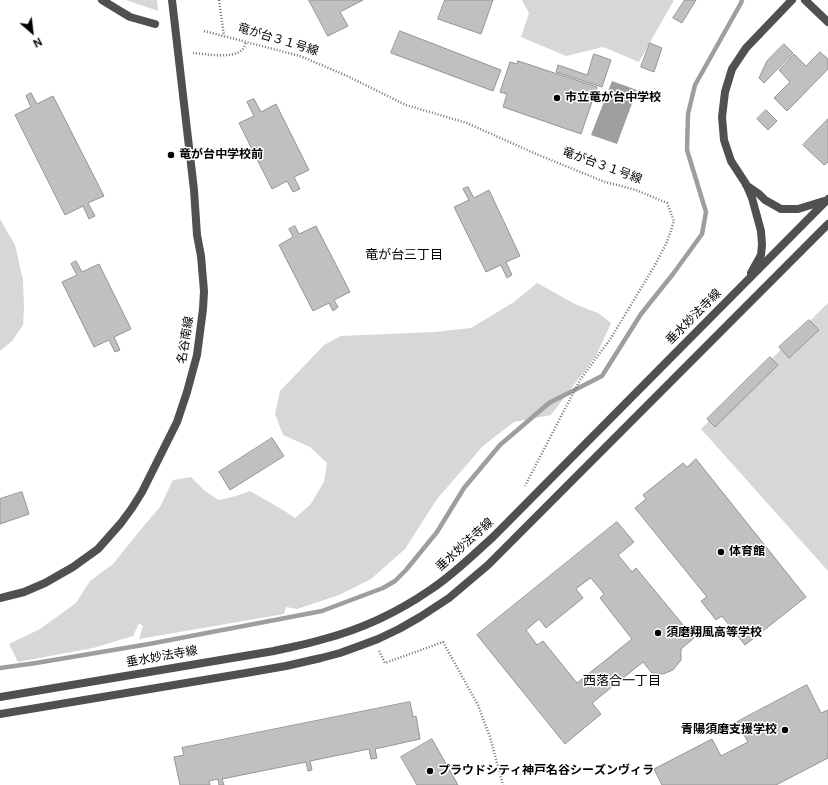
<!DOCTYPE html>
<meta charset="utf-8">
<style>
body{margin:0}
#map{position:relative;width:828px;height:785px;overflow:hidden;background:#fff;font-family:"DM Sans",sans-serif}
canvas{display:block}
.north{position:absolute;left:12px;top:12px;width:40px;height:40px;-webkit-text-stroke:3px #fff;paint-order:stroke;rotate:152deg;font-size:11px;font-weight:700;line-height:16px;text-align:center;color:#000}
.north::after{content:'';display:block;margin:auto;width:14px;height:18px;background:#000;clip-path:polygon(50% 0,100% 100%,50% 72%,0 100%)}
</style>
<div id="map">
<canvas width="828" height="785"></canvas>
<div class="north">N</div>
</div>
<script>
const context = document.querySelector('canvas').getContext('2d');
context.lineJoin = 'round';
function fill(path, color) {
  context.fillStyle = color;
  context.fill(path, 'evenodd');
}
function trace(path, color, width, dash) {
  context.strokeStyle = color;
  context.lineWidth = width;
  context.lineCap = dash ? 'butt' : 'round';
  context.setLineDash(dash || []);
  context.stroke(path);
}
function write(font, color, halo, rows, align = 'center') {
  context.font = font + ' "DM Sans","Noto Sans JP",sans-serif';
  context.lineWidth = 3;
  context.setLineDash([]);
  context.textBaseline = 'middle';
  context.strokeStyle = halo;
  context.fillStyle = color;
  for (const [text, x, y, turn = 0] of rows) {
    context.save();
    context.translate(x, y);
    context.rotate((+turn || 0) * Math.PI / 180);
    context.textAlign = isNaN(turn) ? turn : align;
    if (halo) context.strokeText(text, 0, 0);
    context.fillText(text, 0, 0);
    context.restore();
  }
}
fill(new Path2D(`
 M126,0H157L158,11Z
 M522,0H674L639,62L603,47L566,56L521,37L529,13Z
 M0,219L15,245L23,280L24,309L23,325L12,341L0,351Z
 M537,283L577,305L598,313L611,323L596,356L551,415L514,422L483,446L437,499L405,549L371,579L339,595L297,609L286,607L284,614L139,639L143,626L139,623L133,636L93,648L18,662L9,644L40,629L76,603L90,581L113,564L142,528L160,507L173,480L191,477L205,491L219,500L236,496L250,491L283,510L295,518L310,505L324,482L327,463L310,447L283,435L275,414L280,391L324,345L341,336L434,332L471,328L514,302Z
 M828,303V571L701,429Z`), '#d7d7d7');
fill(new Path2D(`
 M612,81L637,90L617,144L591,135Z`), '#9e9e9e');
trace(new Path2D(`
 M0,668L36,663L149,644L322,611L383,588L395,581L406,570L437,532L464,488L500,445L549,403L602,376L641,314L673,274L702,234L706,212L687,150L688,114L695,85L741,3L742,0`), '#9e9e9e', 4.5);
const building = new Path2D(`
 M309,0H363L340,12L348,26L328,36Z
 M445,0H493L481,34L438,19Z
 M685,0H696L682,23L673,18Z
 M400,31L501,70L493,91L391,53Z
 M650,43L662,48L654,72L641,67Z
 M784,44L793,53L764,83L759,78L767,61Z
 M820,52L828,59V69L787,111L774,98L790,82L779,70L794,54L806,66Z
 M594,54L611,60L602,87L556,72L558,65L587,75Z
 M518,61L597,87L581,134L503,107L507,94L500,92L510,62L517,64Z
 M31,93L37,104L53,96L104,196L88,203L95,216L89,219L83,206L65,215L15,115L31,107L26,96Z
 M254,99L261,112L276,104L309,170L294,177L300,189L293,192L287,181L272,189L239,123L254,116L247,102Z
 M766,110L777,121L768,130L757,119Z
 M828,119V162L824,165L803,145Z
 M468,187L474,198L489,190L520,256L506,262L512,275L507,278L501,265L486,272L454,207L469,200L463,189Z
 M295,226L299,234L316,226L350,292L334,300L338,307L333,311L329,303L313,311L279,245L293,237L289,229Z
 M76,261L82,272L99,264L131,329L114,337L120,350L115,352L109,340L94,347L62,282L77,275L71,264Z
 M809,320L819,330L789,358L779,347Z
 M770,357L778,365L715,427L707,419Z
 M272,438L284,456L230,490L219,472Z
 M696,459L806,597L745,645L722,616L716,620L701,601L707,597L635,508L646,499L643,495L683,463L687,467Z
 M22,492L29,514L0,524V499Z
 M617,522L634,542L618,555L632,572L636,568L694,638L681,649V660L673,670L663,674L652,673L643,662L592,703L601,714L565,744L477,635ZM591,578L604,594L600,598L632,639L577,683L543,641L537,645L526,630L539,619L546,628L583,598L576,589Z
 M807,685L821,713L828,710V758L776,785H662L654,769L712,739L721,756L748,742L737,722Z
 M410,702L413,717L416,716L420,739L375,749L377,758L371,759L369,749L310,761L312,770L308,771L306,762L222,779L224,785H219L218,779L209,781L210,785H180L174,757L184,755L182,748Z
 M432,739L458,785H417L401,757Z`);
fill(building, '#c0c0c0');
trace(building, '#949494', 1);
trace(new Path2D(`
 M219,0L224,36
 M204,31L300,56L345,75L406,105L467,123L536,154L605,182L636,190L667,203L674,221L667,242L655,265L611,338L580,380L555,428L525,486
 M193,53C205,54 233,59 242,50C244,48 245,45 246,42
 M379,651L385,663L443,642L478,705L490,737L503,785`), '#727272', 2.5, [1, 2]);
trace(new Path2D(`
 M102,0L130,17L155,24`), '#505050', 8);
trace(new Path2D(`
 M805,0L828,22
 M746,185L759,194L765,200L781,209H798L824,201
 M751,273L761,255L762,245L761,231L752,198L746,184L731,161L724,140L722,117L725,92L732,69L746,48L792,0
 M0,598L24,592L45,583L73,567L98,549L121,523L132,508L142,492L177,422L187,392L197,355L203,309L204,291L201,256L197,235L194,190L172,0
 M0,697L274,651C291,647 308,644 324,639C362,629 398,612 430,590C453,575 473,555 493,537L828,199
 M0,714L246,673L286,666L321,658L340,653L362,645L378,639L399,629L420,617L449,598L488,565L828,224`), '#505050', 8);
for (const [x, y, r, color] of [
 [557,98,4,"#000"],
 [171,155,4,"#000"],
 [721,552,4,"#000"],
 [658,633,4,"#000"],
 [785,730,4,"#000"],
 [430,771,4,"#000"]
]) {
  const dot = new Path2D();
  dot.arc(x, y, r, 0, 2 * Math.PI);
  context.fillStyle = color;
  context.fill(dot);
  trace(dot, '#fff', 1.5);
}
write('12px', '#000', '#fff', [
 ["竜が台３１号線",278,40,17],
 ["竜が台３１号線",602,166,20],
 ["垂水妙法寺線",694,317,-45],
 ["名谷南線",186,340,-81],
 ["垂水妙法寺線",465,545,-42],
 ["垂水妙法寺線",162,657,-10]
]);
write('bold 12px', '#000', '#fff', [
 ["市立竜が台中学校",565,98],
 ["竜が台中学校前",179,155],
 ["体育館",729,552],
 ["須磨翔風高等学校",666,633],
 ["青陽須磨支援学校",777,730,"right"],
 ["プラウドシティ神戸名谷シーズンヴィラ",438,771]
], 'left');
write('13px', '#000', '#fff', [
 ["竜が台三丁目",404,256],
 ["西落合一丁目",622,682]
]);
</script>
